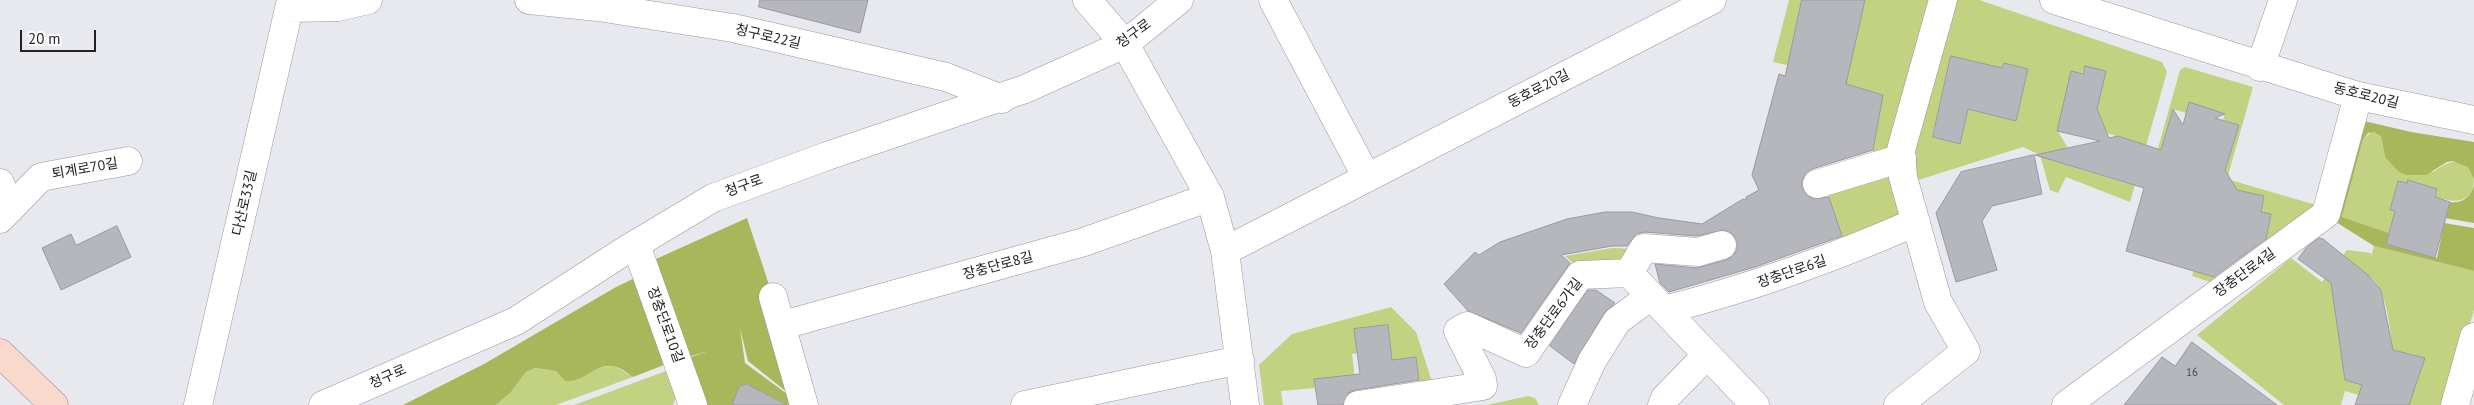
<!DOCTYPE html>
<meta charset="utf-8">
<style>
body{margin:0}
#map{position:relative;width:2474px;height:405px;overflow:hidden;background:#e8e8ef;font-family:"PT Sans",sans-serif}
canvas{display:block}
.scale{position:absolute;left:20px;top:30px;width:76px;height:22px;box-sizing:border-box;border:2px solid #222224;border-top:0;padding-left:6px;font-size:15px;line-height:18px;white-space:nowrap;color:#222224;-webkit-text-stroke:4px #fff;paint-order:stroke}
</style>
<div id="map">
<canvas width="2474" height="405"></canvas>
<div class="scale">20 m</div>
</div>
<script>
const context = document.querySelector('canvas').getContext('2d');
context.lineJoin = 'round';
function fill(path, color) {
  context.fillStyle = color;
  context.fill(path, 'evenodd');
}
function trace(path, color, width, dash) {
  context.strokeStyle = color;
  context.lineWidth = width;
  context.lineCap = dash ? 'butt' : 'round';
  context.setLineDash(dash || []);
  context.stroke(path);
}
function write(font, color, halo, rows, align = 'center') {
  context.font = font + ' "PT Sans","Noto Sans KR",sans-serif';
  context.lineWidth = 5;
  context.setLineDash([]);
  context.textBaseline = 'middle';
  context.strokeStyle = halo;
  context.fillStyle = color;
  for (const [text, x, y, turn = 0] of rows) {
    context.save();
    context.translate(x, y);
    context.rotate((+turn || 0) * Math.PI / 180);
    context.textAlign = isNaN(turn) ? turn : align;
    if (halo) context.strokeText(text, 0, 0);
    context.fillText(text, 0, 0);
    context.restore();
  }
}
fill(new Path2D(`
 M1789,0H1934L1897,149L1872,156L1882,95L1838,82L1839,77L1773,62Z
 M1951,0H1979L2162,62L2167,72L2130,202L2066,177L2058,193L2050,190L2040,155L2023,147L1915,181L1909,166ZM1951,56L2002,68L2004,63L2028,69L2016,121L1968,109L1960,144L1933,137ZM2085,66L2097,109L2107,133L2138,143L2125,183L2067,165L2071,153L2057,130Z
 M2185,67L2253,87L2227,179L2316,205L2222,286L2192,276L2218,177L2155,159L2180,70ZM2189,103L2225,114L2223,120L2239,125L2225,169L2161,150L2173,109L2186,113ZM2223,187L2264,196L2261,212L2271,215L2263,250L2224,279L2203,274Z
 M2371,132H2377L2381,136L2385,157L2433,172C2448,162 2463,152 2474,176C2474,205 2456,203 2435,197L2437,189L2408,180L2407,183L2398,181L2390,210L2395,211L2389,233L2342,217L2363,140Z
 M1895,163L1910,217L1844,244L1826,186Z
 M2374,246L2474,271V310L2447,405H2393L2345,391L2341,405H2284L2197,335L2291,258L2322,282L2347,250L2371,253V257ZM2363,273C2388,282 2389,327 2393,350L2425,358L2415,388L2391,393L2345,380L2344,362Z
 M1612,248L1640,249L1629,266L1582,271L1565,256Z
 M1391,307L1416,332L1433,385L1420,388L1416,358L1392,360L1388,325L1354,329L1358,353L1352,354L1358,405H1350L1348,386L1314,379L1315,388L1281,391L1283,405H1264L1259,365L1292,334Z
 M613,365L633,377L556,405H496L511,392L526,372L535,368L556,371L565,381L598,368Z
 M666,371L676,397L673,405H574Z
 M1528,396L1535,398L1539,405H1487Z`), '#c3d281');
fill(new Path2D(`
 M2364,121L2411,132L2474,142V179L2468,167L2453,161L2447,162L2426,175H2406L2398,171L2385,157L2381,136L2374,132L2368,133L2363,140L2342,217L2389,233L2386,244L2437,258L2444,223L2474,228V271L2374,246L2328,217Z
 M2474,185V223L2445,218L2450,202C2462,204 2471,197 2474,185Z
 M747,218L773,297L803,405L748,361L740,328L745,363L802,405H788L747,384L739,387L732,405H698L682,360L709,351L681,359L647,263Z
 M639,276L669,363L633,377C627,373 619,366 612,366C594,364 584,383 565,381L556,371L535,368L526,372L511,392L496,405H403L484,364L616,287Z`), '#a7b75a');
const building = new Path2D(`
 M760,0H868L860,33L759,7Z
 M1802,0H1865L1846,84L1883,95L1873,150L1812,169L1806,173L1802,180V188L1807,196L1814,199L1829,197L1842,236L1755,267L1669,292L1660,283L1655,264L1697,268L1726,260L1733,256L1737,249V241L1733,234L1725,230L1696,236L1645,232L1636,234L1627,246H1612L1561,255L1570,263L1521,333L1468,311L1444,284L1475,252L1479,255L1500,242L1567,219L1605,212H1632L1659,218L1702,224L1743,199L1746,200V197L1759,190L1752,175L1779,74L1785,76Z
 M1951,56L2002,68L2004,63L2028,69L2016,121L1968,109L1960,144L1933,137Z
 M2085,66L2106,71L2097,109L2109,138L2118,136L2161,150L2173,109L2183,125L2189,102L2225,114L2215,118L2239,125L2225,170L2237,190L2264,196L2261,212L2271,214L2266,239L2214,277L2126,251L2144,188L2035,155L2100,141L2057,131L2071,71L2083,74Z
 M2034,155L2042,194L1992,206L1982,221L1997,270L1956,282L1936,213L1961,172Z
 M2408,180L2437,189L2435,197L2450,202L2435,258L2386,244L2395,211L2390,210L2398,181L2407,183Z
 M117,226L131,257L61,290L42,248L71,234L76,245Z
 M2319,238L2323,239L2368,275L2381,290L2393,350L2425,358L2409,405H2355L2362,385L2345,380L2331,283L2298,259L2306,248Z
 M1588,290H1596L1615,303L1604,313L1574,364L1550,346Z
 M1388,325L1392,360L1416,357L1419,380L1356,390L1348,393L1343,405H1318L1314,379L1360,374L1354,329Z
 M2192,342L2277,405H2124L2162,357L2175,366Z
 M747,384L787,405H732L739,387Z`);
fill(building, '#b6b7bd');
trace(building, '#99999f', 1);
const minor = new Path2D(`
 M529,0L598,7L733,28L946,77L1002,99
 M1087,0L1125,44L1210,197L1225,251L1245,405
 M1273,0L1367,178
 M2054,0L2358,96L2474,120
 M289,8L338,7L368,0
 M2260,67L2283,0
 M0,183L10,209
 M1817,184L1902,158
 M0,219L41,177L128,161
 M636,245L693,405
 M1225,251L1712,0
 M1629,273L1644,248L1698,252L1722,245
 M773,297L804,405
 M1664,310C1751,288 1834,258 1916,222
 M783,325L1084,242L1210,197
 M198,405L291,0
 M323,405L516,321L626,250L713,198L827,156L1025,89L1125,44L1179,0
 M1025,405L1240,360
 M1358,405L1483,386L1482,379L1458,331L1467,326L1526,353L1580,275L1629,273L1755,405
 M1572,405L1592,361L1617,321L1651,296
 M1662,405L1665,398L1707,355
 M1898,405L1966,351L1938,302L1903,177L1901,150L1943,0
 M2066,405L2326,214L2358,96
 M2455,405L2474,337`);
const major = new Path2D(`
 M0,353L54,405`);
trace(minor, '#97989e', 29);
trace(major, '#ac887c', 29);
trace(minor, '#fff', 28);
trace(major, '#fad9cd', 28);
write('11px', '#47474a', null, [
 ["16",2192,373]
]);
write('14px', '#222224', '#fff', [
 ["청구로",1134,34,-36],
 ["청구로22길",768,37,13],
 ["동호로20길",1539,89,-27],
 ["동호로20길",2366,96,14],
 ["퇴계로70길",85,169,-10],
 ["청구로",744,186,-20],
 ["다산로33길",245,203,-77],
 ["장충단로8길",998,266,-15],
 ["장충단로6길",1792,272,-19],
 ["장충단로4길",2245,273,-36],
 ["장충단로6가길",1554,314,-53],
 ["장충단로10길",665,325,70],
 ["청구로",388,377,-24]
]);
</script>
